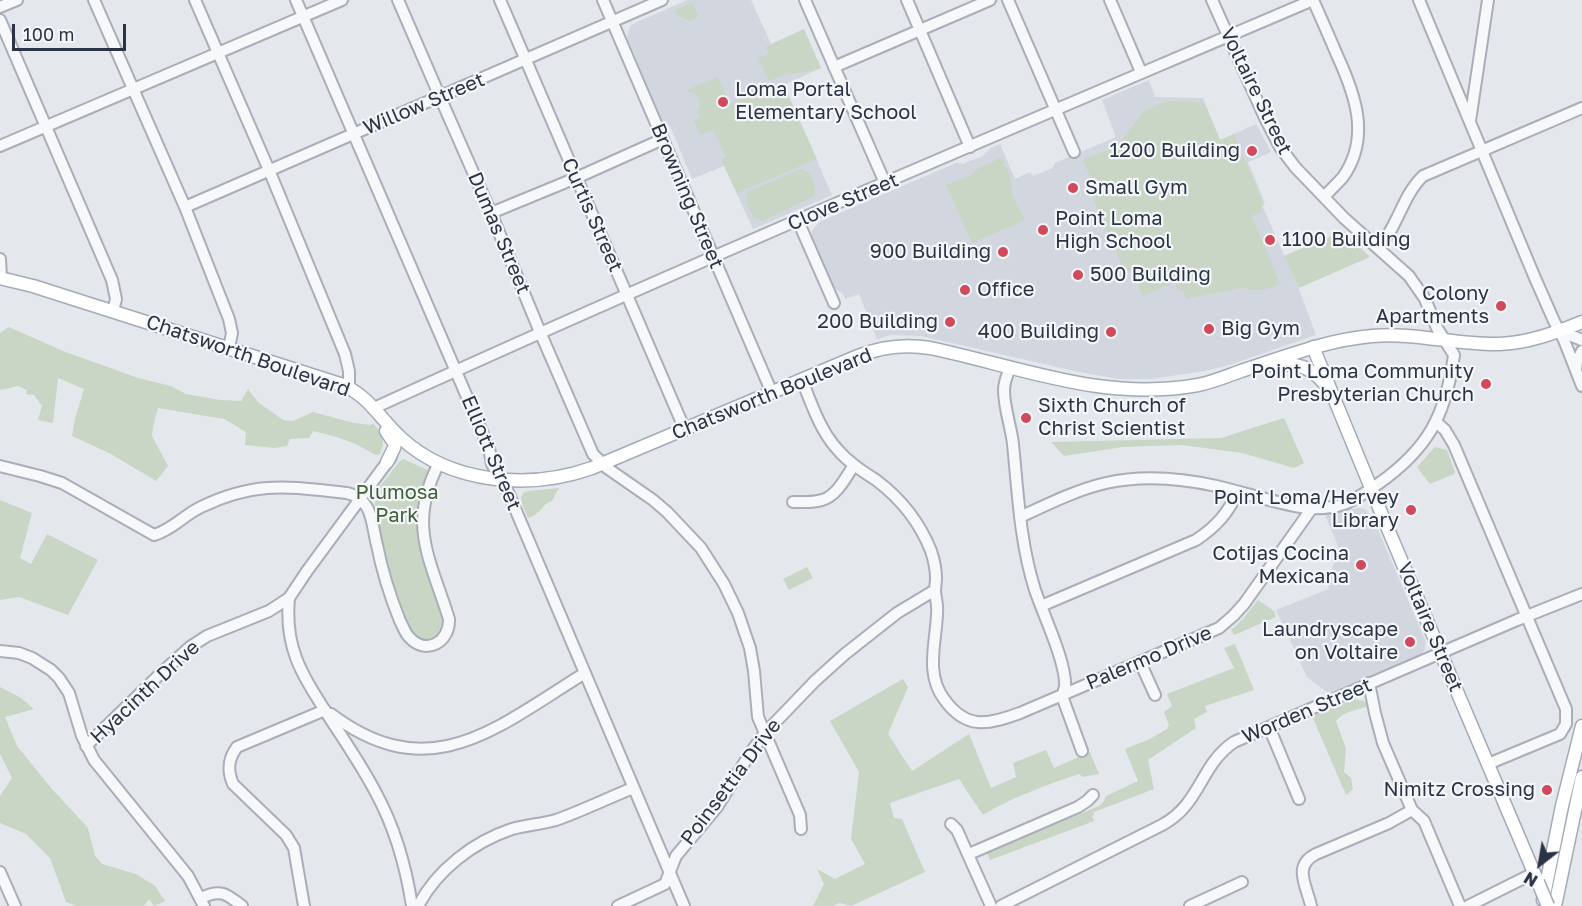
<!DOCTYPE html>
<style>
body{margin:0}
#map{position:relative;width:1582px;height:906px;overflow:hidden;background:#e4e7ec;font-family:"Golos Text",sans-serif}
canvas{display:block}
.north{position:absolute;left:1510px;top:834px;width:60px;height:60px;-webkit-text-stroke:4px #f4f6f9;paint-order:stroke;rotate:211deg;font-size:16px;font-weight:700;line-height:24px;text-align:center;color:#2b3445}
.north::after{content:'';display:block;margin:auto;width:21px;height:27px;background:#2b3445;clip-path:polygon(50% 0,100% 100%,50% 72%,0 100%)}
.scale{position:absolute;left:12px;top:24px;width:114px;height:27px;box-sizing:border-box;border:3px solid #2b3445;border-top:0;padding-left:8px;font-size:18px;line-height:21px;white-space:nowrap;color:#2b3445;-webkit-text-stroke:4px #f4f6f9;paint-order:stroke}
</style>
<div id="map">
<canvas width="1582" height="906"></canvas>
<div class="north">N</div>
<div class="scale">100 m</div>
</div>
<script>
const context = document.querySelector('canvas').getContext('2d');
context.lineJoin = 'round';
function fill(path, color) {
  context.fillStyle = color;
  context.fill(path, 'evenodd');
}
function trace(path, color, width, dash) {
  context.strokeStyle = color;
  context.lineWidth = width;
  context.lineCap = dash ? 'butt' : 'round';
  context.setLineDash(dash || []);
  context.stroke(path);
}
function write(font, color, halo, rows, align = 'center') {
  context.font = font + ' "Golos Text",sans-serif';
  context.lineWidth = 4.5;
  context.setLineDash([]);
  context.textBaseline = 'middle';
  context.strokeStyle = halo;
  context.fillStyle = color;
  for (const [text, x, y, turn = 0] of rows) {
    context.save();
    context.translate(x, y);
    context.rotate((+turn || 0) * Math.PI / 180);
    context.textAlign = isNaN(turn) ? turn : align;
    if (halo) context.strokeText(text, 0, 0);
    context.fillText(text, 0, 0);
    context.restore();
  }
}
fill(new Path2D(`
 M687,0H751L771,44L804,29L821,68L784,85L832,195L753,229L724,166L692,179L671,128L662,120L627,37L630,26L635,23Z
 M1149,80L1155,97L1203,98L1220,140L1256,124L1271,152L1248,162L1265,203L1262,205L1299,289L1316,335L1229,365L1205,371L1151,379H1118L1079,372L921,336L891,335L877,339L859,294L845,299L843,294L833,287L812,237V230H813L819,222L956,163L965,164L966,162H967L983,156L991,148L1000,144L1015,179L1030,172L1033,176L1053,168L1055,163L1116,137L1102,100Z
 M1358,508L1365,509L1373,518L1425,640V649L1422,654L1328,693L1307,677L1276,610L1329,589L1328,585L1338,546L1325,515Z`), '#d2d6de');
fill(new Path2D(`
 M692,3L699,16L689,21L678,16L675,10Z
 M804,29L821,68L807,72L787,74L769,81L758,58L769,54L766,47Z
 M718,77L730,104L782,82L817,159L737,193L721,159L726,157L714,130L700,135L694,120L701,117L697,112C702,102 700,93 688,92L687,90Z
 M1169,101H1191L1205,104L1220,140L1234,134L1264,205L1261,206L1263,211L1252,216L1280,284C1269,290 1259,291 1247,289L1246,287L1186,299L1183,290H1178L1174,282L1143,296L1132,271L1125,273L1093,198L1098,195L1083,160L1116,147L1143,112L1156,105Z
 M997,158L1005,161L1004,165C1013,175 1009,182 1013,193C1015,202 1021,211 1025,220L972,243L946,185L971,175L980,167L995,161Z
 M801,169C812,172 818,187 813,197L762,221L754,218C749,210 743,200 749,191Z
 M1343,231L1370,257L1299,288L1284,256Z
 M9,327L63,351L138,378L171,386L186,394L220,400L241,401L248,389L258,402L283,420L293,421L313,412L354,423L371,425L373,423C383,435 386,438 380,454L375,455C356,442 335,436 313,431L309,438L290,439L287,446L274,448L245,445L246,432L224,419L158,408C156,415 152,429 152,436L168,466L156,481L111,454L72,436L75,419L84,389L58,378L53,423L38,420L42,406L34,395L26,394L27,390L18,386L0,390V333Z
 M1284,418L1304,463L1294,468L1242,453L1182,445L1123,447L1064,456L1051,442L1221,438Z
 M1435,447L1447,450L1455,472L1454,474L1430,484L1417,467Z
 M403,459L430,471L424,558L430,583L444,620C443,637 426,649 413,634C407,628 404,616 401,609C388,572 379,534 374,495L378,494V489L399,462Z
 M559,488L552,501C544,503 542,510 536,514C534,516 531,517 528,518L521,501V498L523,493L528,491Z
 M0,500L32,513L20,558L31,564L47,534L98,560L68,615L19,597L0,600Z
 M807,567L813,578L789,590L783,579Z
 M1258,600L1274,611L1276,617L1234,635L1231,630L1243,619Z
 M1235,644L1254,690L1205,706L1207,712L1194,719L1196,728L1148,760L1154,789L1094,812V815L1092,816L1094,821L990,860L987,853L1099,806L1104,801L1106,796L1138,781L1125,749L1150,739L1167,729L1169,725L1164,712L1172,706L1167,694L1234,668L1224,648Z
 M903,679L908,687L888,734L912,771L969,734L991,788L1016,777L1013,763L1046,750L1054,768L1090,752L1099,774L1083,777L1079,774C1046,785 1013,797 983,815L959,779L890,803L894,818L902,819L925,872L851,906L840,903L832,906H813L824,884L817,869L835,879L865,864L851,839L859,772L830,721Z
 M0,687L21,698L34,709L5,717L17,746L52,789L88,828L95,856L102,864L136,874L155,886L165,901L154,906L149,899L144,906H77L66,902L50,858L26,834L0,823V796L12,778L0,754Z
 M1354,699L1364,701L1367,704L1366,707C1356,710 1342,712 1336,721L1346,749L1344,772L1351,778L1353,789L1346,795L1312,716Z`), '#c9d6c5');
const minor = new Path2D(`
 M94,0L185,207L229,319L232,333L229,348
 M195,0L269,170L345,354L349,371V388
 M296,0L489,448L492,464L508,492L684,906
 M398,0L440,97L491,213L540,332L593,454L607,468L653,500L667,512L701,548L724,584L738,613L750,648L754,671L758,717L800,815L801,829
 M500,0L685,430
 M603,0L772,393
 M805,0L885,183
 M907,0L970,147
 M1008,0L1074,152
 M1110,0L1141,72
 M1313,0C1321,18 1329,36 1337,55C1355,94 1371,137 1343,177C1337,184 1330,190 1324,197
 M1419,0L1535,278L1554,321L1564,340L1582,386
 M0,7L17,0
 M0,20L112,280L116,299L113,311
 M834,67L990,0
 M1470,121L1488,0
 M0,146L342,0
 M185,207L662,0
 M491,213L576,178L663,139
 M798,221L834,303
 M1378,248C1398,227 1402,196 1423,176L1582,108
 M0,259L1,278
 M1560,331L1582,340
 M1010,368C1007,375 1004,382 1004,390C1004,408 1011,426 1013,444C1018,494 1020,543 1035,590C1043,614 1067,664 1065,687C1064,690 1063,693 1062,696L1082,751
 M1576,370L1577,361L1582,351
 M802,380C811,403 820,430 837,449C848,462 862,471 876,480C900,498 920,523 931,551C934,560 936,569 936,578C936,583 935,587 935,592C936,599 938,607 937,614C936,642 925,674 944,699C966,730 988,725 1020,713L1219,628L1233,616L1244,604L1312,508
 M374,408C684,266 999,134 1313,0
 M1436,422L1445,430L1454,445L1566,709V724L1560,734L1488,764
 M0,466L40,476L62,483L154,535C172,530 184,515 201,507C257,480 289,487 347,493C356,495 363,500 368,509C373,520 374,534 377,545C382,571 390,596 400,621C403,626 405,633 409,637C426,656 450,642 449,619C430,558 407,525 439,463
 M793,502C802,502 813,503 822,500C837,496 846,477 854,465
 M1020,517C1048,504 1076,490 1106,483C1142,475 1180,478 1216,486C1246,493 1275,503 1306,508C1339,510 1351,503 1378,484C1428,449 1446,415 1454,355L1437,328L1425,299L1409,276L1344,218L1295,167L1280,147L1265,118L1212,0
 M289,598C284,651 304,677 331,720C347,744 363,768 376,793C395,828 406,867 412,906
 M1041,606L1196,540C1217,526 1227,514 1238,492
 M0,651L19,653L32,658L51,670L59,678L69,693L82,736L94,760L188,876L204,906
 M1140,662L1155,695
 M1369,683L1375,713L1383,743L1412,810
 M331,714C431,789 497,727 585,673
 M1269,727L1299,799
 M86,746L158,676L190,647L207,636L269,611L289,598L307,571L391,457
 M1412,810L1424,821L1460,906
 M951,824L957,830L991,906
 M969,854L1078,807L1087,801L1093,795
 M0,872L15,906
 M201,898C220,889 226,893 242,906
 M304,906L294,848L286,835L233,784C227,770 228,759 237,747L325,710
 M418,906C437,870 473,842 512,829C526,825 542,824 556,820C582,811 608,798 633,788
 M618,906L665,884L676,856L717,807L751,752L764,734L815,681L845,654L897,613L935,590
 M1001,906L1162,825C1201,804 1200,765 1234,742L1517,620L1582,594
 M1190,906L1242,882
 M1311,906C1307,886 1292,866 1316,854L1389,823L1412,810
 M1468,906L1534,873`);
const major = new Path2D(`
 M0,278L33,286L343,385C370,397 380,419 401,438C451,484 530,490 592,468L858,356C881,347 905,344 930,348C1021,367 1103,402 1198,385C1213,382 1227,376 1241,371C1284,357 1326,340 1372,336C1415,332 1456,345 1499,344C1528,343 1555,333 1582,322
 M1313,347L1385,522L1538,882
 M1275,367C1296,360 1311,368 1325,384
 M386,431L395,444L394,448L387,462
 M1543,900L1562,806L1582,726
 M1555,906L1582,777`);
trace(minor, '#a9aeb7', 14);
trace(major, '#a3abb8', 15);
trace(minor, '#f7f8fa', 10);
trace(major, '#fff', 12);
const majorBridge = new Path2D(`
 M1538,882L1548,906`);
trace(majorBridge, '#a3abb8', 15, []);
trace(majorBridge, '#fff', 12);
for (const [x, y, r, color] of [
 [723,102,6,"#d1495b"],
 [1252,151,6,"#d1495b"],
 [1073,188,6,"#d1495b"],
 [1043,230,6,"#d1495b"],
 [1270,240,6,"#d1495b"],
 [1003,252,6,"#d1495b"],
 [1078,275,6,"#d1495b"],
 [965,290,6,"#d1495b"],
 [1501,306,6,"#d1495b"],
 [950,322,6,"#d1495b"],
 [1209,329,6,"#d1495b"],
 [1111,332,6,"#d1495b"],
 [1486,384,6,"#d1495b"],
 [1026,418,6,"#d1495b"],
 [1411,510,6,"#d1495b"],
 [1361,565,6,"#d1495b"],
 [1410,642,6,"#d1495b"],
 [1547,790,6,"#d1495b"]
]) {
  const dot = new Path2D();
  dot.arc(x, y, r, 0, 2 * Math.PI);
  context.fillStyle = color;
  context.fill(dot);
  trace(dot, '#f4f6f9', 2);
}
write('20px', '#2b3445', '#f4f6f9', [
 ["Loma Portal",735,90,"left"],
 ["Elementary School",735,113,"left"],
 ["1200 Building",1240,151],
 ["Small Gym",1085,188,"left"],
 ["Point Loma",1055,219,"left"],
 ["High School",1055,242,"left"],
 ["1100 Building",1282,240,"left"],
 ["900 Building",991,252],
 ["500 Building",1090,275,"left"],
 ["Office",977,290,"left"],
 ["Colony",1489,294],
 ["Apartments",1489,317],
 ["200 Building",938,322],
 ["Big Gym",1221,329,"left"],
 ["400 Building",1099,332],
 ["Point Loma Community",1474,372],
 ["Presbyterian Church",1474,395],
 ["Sixth Church of",1038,406,"left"],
 ["Christ Scientist",1038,429,"left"],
 ["Point Loma/Hervey",1399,498],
 ["Library",1399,521],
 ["Cotijas Cocina",1349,554],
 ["Mexicana",1349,577],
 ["Laundryscape",1398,630],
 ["on Voltaire",1398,653],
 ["Nimitz Crossing",1535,790]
], 'right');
write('20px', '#2b3445', '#f4f6f9', [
 ["Voltaire Street",1256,91,64],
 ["Willow Street",424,104,-23],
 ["Browning Street",687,196,67],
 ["Clove Street",843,202,-23],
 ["Curtis Street",592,215,66],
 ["Dumas Street",499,233,67],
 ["Chatsworth Boulevard",248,356,19],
 ["Chatsworth Boulevard",772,394,-22],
 ["Elliott Street",491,453,67],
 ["Voltaire Street",1430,627,67],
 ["Palermo Drive",1149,658,-23],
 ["Hyacinth Drive",145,692,-43],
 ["Worden Street",1307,711,-23],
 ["Poinsettia Drive",731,782,-53]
]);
write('20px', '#3f6138', '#f4f6f9', [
 ["Plumosa",397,493],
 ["Park",397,516]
]);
</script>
